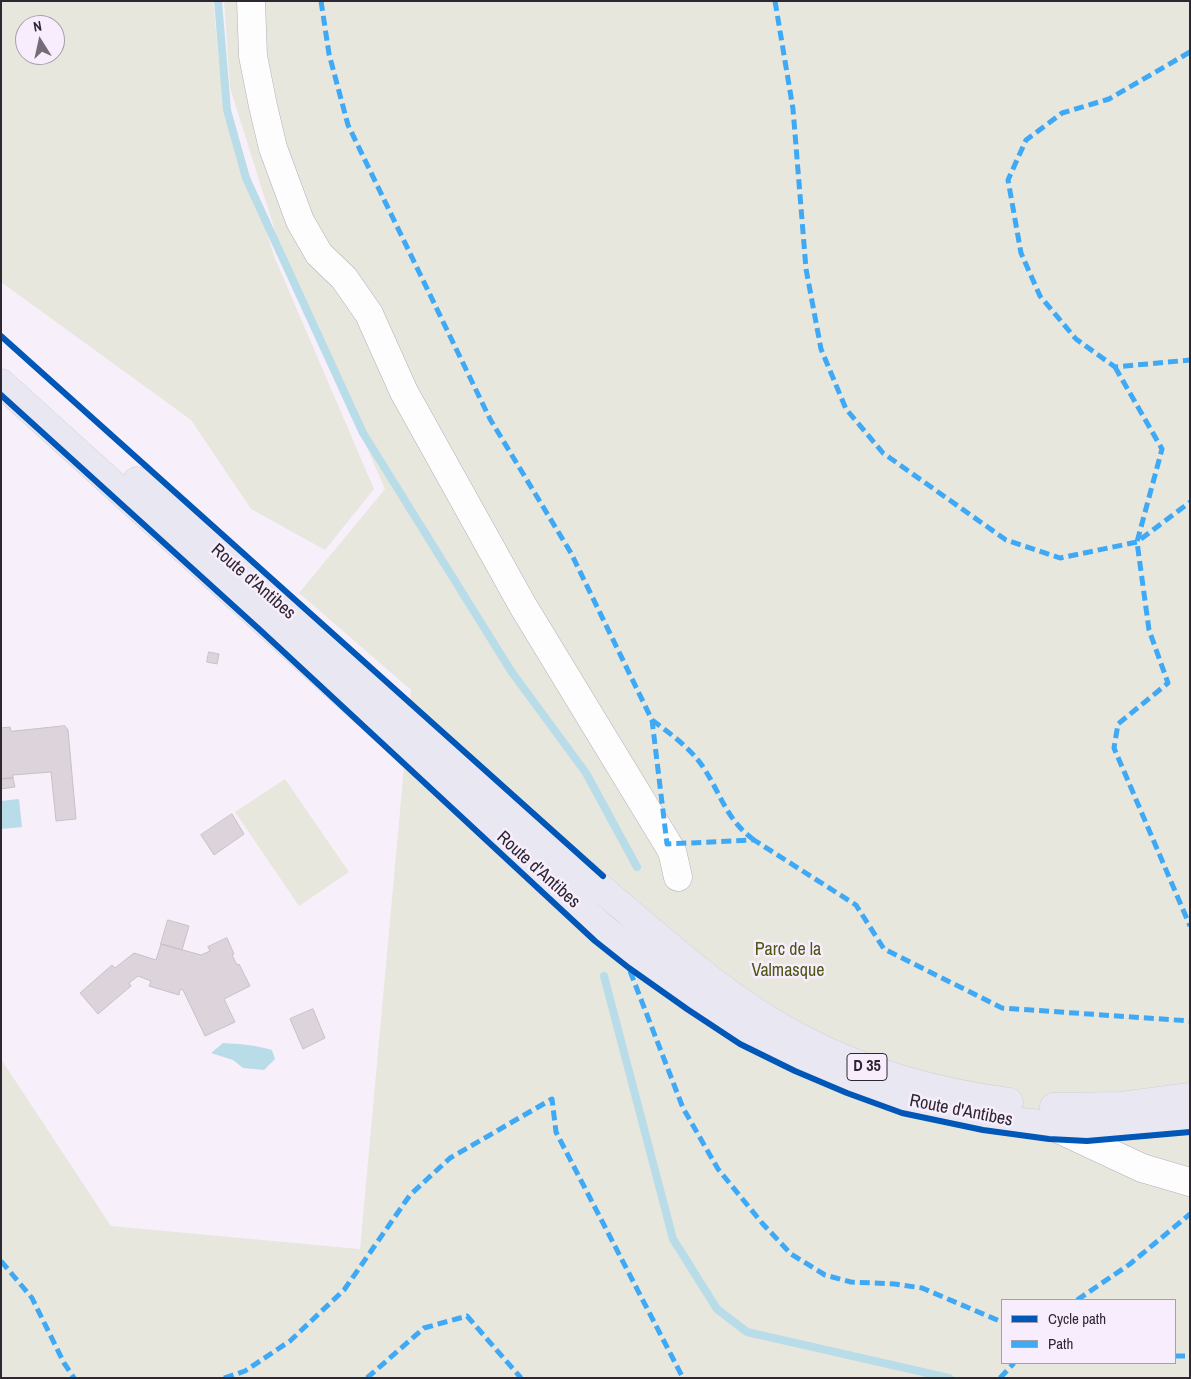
<!DOCTYPE html>
<style>
body{margin:0}
#map{position:relative;width:1191px;height:1379px;overflow:hidden;background:#f7f0fa;font-family:"Archivo Narrow",sans-serif}
canvas{display:block}
.frame{position:absolute;inset:0;border:2px solid #2e2731;pointer-events:none}
.legend{position:absolute;left:1001px;top:1299px;width:175px;height:65px;box-sizing:border-box;background:#f8edfd;border:1px solid #a79eab;margin:0;padding:6px 9px;list-style:none;font-size:15px;color:#2e2731}
.legend li{display:flex;align-items:center;gap:10px;height:25px}
.legend b{width:25px;border:1px solid #a79eab}
.north{position:absolute;left:15px;top:15px;width:50px;height:50px;box-sizing:border-box;background:#f8edfd;border:1px solid #a79eab;border-radius:50%;rotate:350deg;font-size:14px;font-weight:700;line-height:20px;text-align:center;color:#2e2731}
.north::after{content:'';display:block;margin:auto;width:18px;height:22px;background:#746d77;clip-path:polygon(50% 0,100% 100%,50% 72%,0 100%)}
</style>
<div id="map">
<canvas width="1191" height="1379"></canvas>
<div class="frame"></div>
<ul class="legend">
<li><b style="height:6px;background:#0057b8"></b>Cycle path</li>
<li><b style="height:6px;background:#3fa9f5"></b>Path</li>
</ul>
<div class="north">N</div>
</div>
<script>
const context = document.querySelector('canvas').getContext('2d');
context.lineJoin = 'round';
function fill(path, color) {
  context.fillStyle = color;
  context.fill(path, 'evenodd');
}
function trace(path, color, width, dash) {
  context.strokeStyle = color;
  context.lineWidth = width;
  context.lineCap = dash ? 'butt' : 'round';
  context.setLineDash(dash || []);
  context.stroke(path);
}
function write(font, color, halo, rows, align = 'center') {
  context.font = font + ' "Archivo Narrow",sans-serif';
  context.lineWidth = 5;
  context.setLineDash([]);
  context.textBaseline = 'middle';
  context.strokeStyle = halo;
  context.fillStyle = color;
  for (const [text, x, y, turn = 0] of rows) {
    context.save();
    context.translate(x, y);
    context.rotate((+turn || 0) * Math.PI / 180);
    context.textAlign = isNaN(turn) ? turn : align;
    if (halo) context.strokeText(text, 0, 0);
    context.fillText(text, 0, 0);
    context.restore();
  }
}
fill(new Path2D(`
 M1,1H213L222,91L231,113L274,256L374,489L325,550L251,509L191,420L1,282ZM25,25H55V55H25Z
 M224,1H1190V1378H1V1059L111,1226L360,1249L411,690L299,593L385,489L282,253L230,88ZM1002,1300H1175V1363H1002Z
 M285,779L349,872L299,906L235,812Z`), '#e8e7dd');
fill(new Path2D(`
 M19,799L22,827L1,829V801Z
 M223,1043C240,1044 255,1045 272,1050L275,1059L264,1070L243,1068L233,1060L211,1053Z`), '#b9dce9');
trace(new Path2D(`
 M218,1L227,110L246,178L363,433L511,671L586,773L637,867
 M604,976L673,1239L717,1309L747,1332L949,1378`), '#b9dce9', 8);
const building = new Path2D(`
 M209,652L219,654L217,664L207,662Z
 M65,726L68,730L76,819L56,821L51,772L13,775V778L1,779V728L10,727L11,731Z
 M13,778L15,787L1,789V779Z
 M232,814L244,834L214,855L201,835Z
 M168,920L189,926L182,950L161,944Z
 M227,938L234,954L232,955L237,965L239,964L250,986L224,999L235,1022L205,1036L183,990L180,989L179,995L149,986L151,981L138,976L129,983L131,986L98,1014L80,993L112,965L115,968L134,953L156,960L161,944L201,955L210,951L208,947Z
 M313,1009L325,1038L303,1049L290,1019Z`);
fill(building, '#dcd3db');
trace(building, '#c8c0c7', 1);
const minor = new Path2D(`
 M251,1L253,56L263,106L273,148L300,221L319,254L344,278L369,314L404,392L523,606L672,851L678,877
 M1050,1125L1142,1168L1190,1182`);
const major = new Path2D(`
 M1,383L603,928L692,999L744,1032L798,1059L903,1100L983,1118L1050,1125L1123,1126L1190,1120
 M137,481C248,578 359,675 469,773C526,822 581,872 638,920C691,965 744,1010 806,1041C868,1073 940,1093 1009,1102
 M1054,1107L1121,1106L1190,1097`);
trace(minor, '#b4aeb7', 29);
trace(major, '#d2ced4', 29);
trace(minor, '#fefdfe', 28);
trace(major, '#e9e8f2', 28);
trace(new Path2D(`
 M321,1L329,54L348,125L490,419L571,553L652,720L667,844L754,840L856,905L884,949L1002,1008L1190,1021
 M775,1L793,109L806,269L821,349L846,409L883,453L1006,540L1060,558L1137,542L1190,502
 M1190,52L1109,99L1062,113L1026,140L1008,180L1021,253L1040,296L1076,339L1115,367L1190,360
 M1115,367L1162,449L1137,542L1149,630L1168,683L1118,724L1114,748L1190,926
 M652,720C672,735 692,749 705,770C722,797 727,820 754,840
 M630,971L683,1108L718,1169L762,1223L791,1254L825,1275L851,1282L895,1284L922,1288L1002,1322
 M1,1261L32,1298L64,1363L74,1378
 M1077,1300L1130,1264L1190,1214
 M1175,1356H1190
 M224,1378L245,1371L290,1341L344,1290L410,1195L450,1158L552,1099L556,1132L683,1378
 M367,1378L424,1328L467,1316L521,1378
 M1000,1378L1014,1363`), '#3fa9f5', 5, [10, 5]);
trace(new Path2D(`
 M1,336L603,876
 M1,395L260,630L595,941L629,968L687,1009L740,1044L795,1071L847,1093L902,1113L983,1130L1049,1139L1087,1141L1190,1132`), '#0057b8', 6);
for (const [x, y, w] of [
 [867,1067,40]
]) {
  const box = new Path2D();
  box.roundRect(x - w / 2, y - 13.5, w, 27, 4);
  context.fillStyle = '#f8edfd';
  context.fill(box);
  trace(box, '#2e2731', 1);
}
write('bold 16px', '#2e2731', null, [
 ["D 35",867,1067]
]);
write('18px', '#2e2731', '#f8edfd', [
 ["Route d'Antibes",253,582,41],
 ["Route d'Antibes",538,870,42],
 ["Route d'Antibes",961,1111,11]
]);
write('18px', '#4e5614', '#f8edfd', [
 ["Parc de la",788,950],
 ["Valmasque",788,971]
]);
</script>
